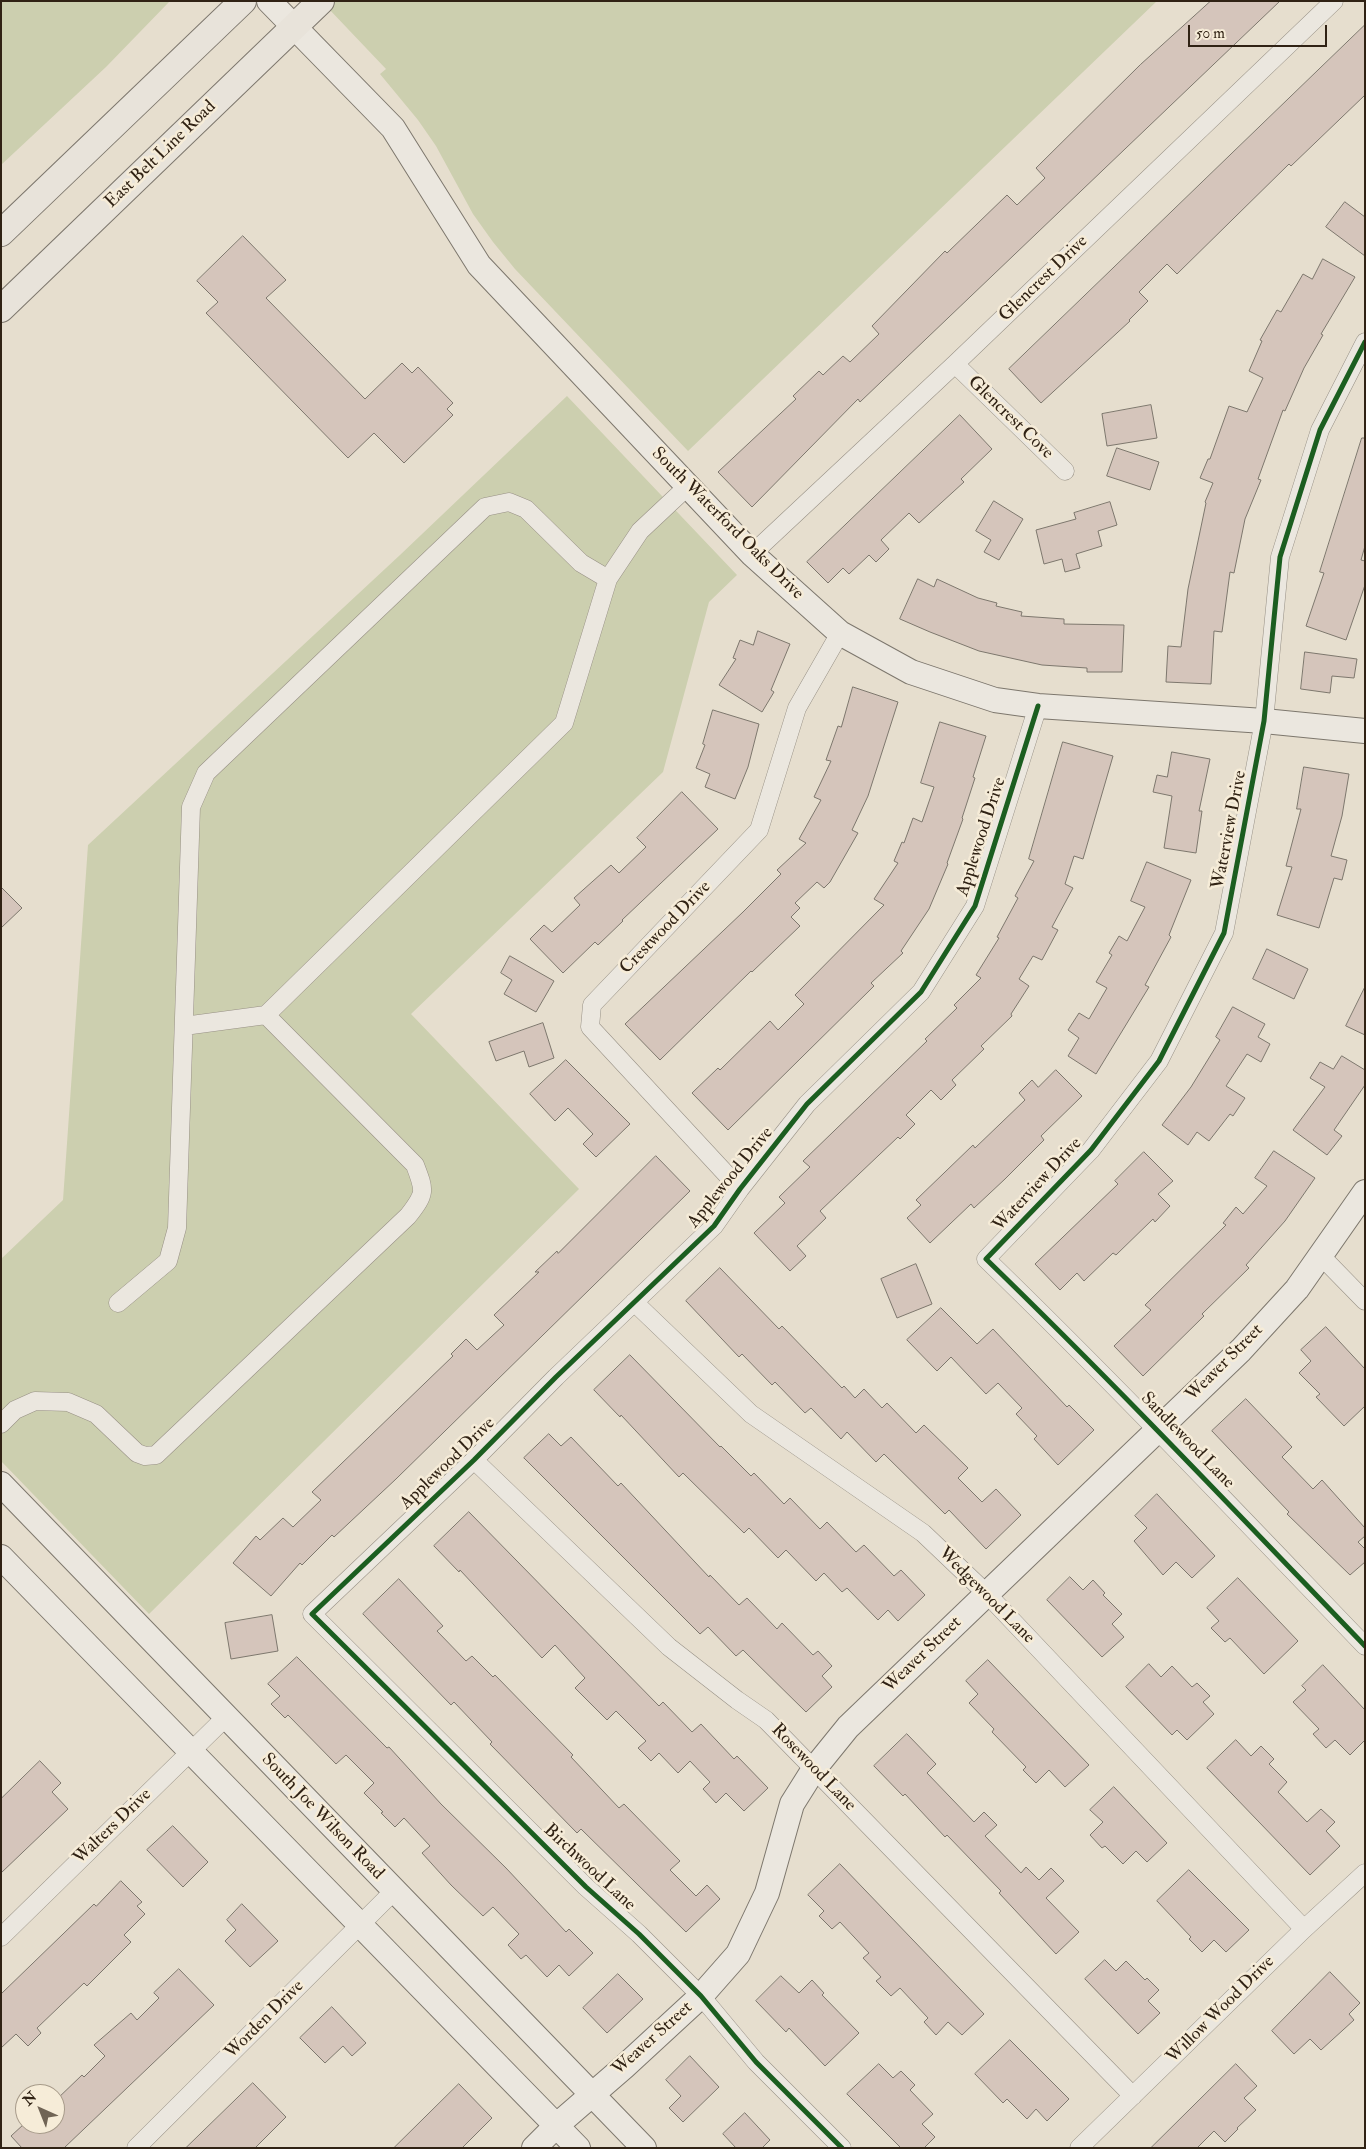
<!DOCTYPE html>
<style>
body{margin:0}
#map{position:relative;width:1366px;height:2149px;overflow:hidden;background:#e6dece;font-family:"IM FELL Double Pica",serif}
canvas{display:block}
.frame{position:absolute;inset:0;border:2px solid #302214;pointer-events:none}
.north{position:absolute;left:15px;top:2084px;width:50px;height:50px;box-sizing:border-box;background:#f6ecd8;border:1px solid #a79b8a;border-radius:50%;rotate:316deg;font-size:14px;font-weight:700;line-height:20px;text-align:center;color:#302214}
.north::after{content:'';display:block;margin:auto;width:18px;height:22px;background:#706455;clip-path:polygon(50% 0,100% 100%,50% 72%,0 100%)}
.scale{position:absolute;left:1188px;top:25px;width:139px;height:22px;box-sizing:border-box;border:2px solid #302214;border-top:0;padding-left:6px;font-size:15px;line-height:18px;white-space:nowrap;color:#302214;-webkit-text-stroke:4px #f6ecd8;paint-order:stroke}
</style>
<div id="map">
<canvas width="1366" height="2149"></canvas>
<div class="frame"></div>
<div class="north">N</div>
<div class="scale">50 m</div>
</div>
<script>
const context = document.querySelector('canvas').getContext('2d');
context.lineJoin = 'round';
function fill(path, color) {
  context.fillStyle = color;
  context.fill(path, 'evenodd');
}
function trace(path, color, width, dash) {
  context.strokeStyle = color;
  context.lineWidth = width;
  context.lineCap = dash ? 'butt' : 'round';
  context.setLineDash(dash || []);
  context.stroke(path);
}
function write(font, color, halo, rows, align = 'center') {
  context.font = font + ' "IM FELL Double Pica",serif';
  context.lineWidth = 5;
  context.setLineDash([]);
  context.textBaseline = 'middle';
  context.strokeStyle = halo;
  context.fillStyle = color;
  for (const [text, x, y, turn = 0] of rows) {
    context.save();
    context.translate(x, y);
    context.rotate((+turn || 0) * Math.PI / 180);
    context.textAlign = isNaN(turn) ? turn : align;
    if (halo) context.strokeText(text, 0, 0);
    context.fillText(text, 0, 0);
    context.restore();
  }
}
fill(new Path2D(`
 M1,1H170L106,67L1,165Z
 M334,1H1157L688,451L515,269L493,242L473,214L436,146L418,120L380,74L386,69L328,8Z
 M567,396L737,575L709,602L663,772L411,1014L579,1189L149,1614L1,1461V1259L63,1200L88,845L400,555Z`), '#cccfaf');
const building = new Path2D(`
 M1211,1H1280L860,402L858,399L752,507L718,472L796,399L793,396L819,371L823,375L843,356L850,362L879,334L872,326L945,251L947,253L1007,195L1017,205L1045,178L1036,168L1140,65Z
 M1365,25V95L1291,166L1289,164L1177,274L1167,264L1139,292L1148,301L1129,320L1130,321L1041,403L1009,369Z
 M1345,202L1365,217V256L1326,227Z
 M243,236L286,280L266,298L365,399L402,363L412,373L418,367L453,403L447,409L453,415L404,463L374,433L348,458L206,313L218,302L197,281Z
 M1323,259L1355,277L1321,334L1323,335L1304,368L1285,411L1283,410L1258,479L1261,480L1245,519L1234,573L1230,572L1222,632L1214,631L1211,684L1166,682L1168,646L1181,647L1188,589L1206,503L1205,502L1213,483L1200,478L1208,459H1210L1229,406L1247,412L1263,378L1249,371L1262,341L1260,340L1277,310L1281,312L1303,274L1312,279Z
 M1151,405L1157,438L1107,446L1102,414Z
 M960,415L992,449L961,479L964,482L919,523L909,513L881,540L889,549L876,562L869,555L849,574L843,568L828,583L807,562Z
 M1362,438H1365V546L1361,560L1365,561V585L1346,640L1306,626L1324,573L1320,572Z
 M1117,448L1159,462L1150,490L1107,476Z
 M994,501L1023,519L999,560L984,552L991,540L976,531Z
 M1110,502L1117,525L1098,531L1102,546L1076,554L1080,568L1065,572L1062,559L1044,564L1036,530L1076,519L1074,513Z
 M918,579L934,587L937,579L978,598L997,603L996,606L1022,612L1021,616L1064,619V624L1124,625L1122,672H1087V668L1042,665L979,651L930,632L900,619Z
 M758,631L790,644L771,690L774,692L762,712L719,685L736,659L733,658L740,640L753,645Z
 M1305,652L1357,659L1354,678L1332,676L1330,693L1301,689Z
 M853,687L898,702L868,796L852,830L858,833L830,882L824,888L817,882L795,903L800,908L791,917L800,926L752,972L751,971L660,1060L625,1024L743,912L781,874L777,870L806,843L799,839L821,800L814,797L831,761L826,760L838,726L841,727Z
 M713,710L759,724L748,767L735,799L705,787L710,774L696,768L705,745L703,744Z
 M940,722L986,736L973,777L975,778L962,818L963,819L947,863L948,864L929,909L901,951L903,953L871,983L874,986L728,1130L692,1093L718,1068L720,1070L770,1021L778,1030L804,1004L795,995L884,905L874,899L898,863L894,861L902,842L904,843L913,818L922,822L934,787L921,783Z
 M1063,742L1113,756L1083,859L1074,856L1065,884L1073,888L1052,927L1058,930L1042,960L1033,956L1019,979L1029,986L1011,1014L1012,1016L981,1046L984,1049L952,1080L956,1085L941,1100L931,1090L906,1115L915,1124L900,1139L898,1137L820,1211L826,1218L797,1246L806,1256L790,1271L754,1233L785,1203L779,1197L810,1167L803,1161L927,1041L925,1039L957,1008L954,1005L981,978L976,975L999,938L997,937L1018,898L1015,896L1034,861L1029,859Z
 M1172,752L1210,759L1199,811H1202L1196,853L1164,848L1172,796L1153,792L1157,775L1167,777Z
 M1304,767L1349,774L1342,816L1331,856L1347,860L1342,880L1334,878L1319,928L1277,915L1292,867L1286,866L1301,809H1297Z
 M682,792L718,829L622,920L623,921L598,945L595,942L563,973L530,939L544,925L552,932L580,905L574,898L611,865L619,873L646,847L637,838Z
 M1147,862L1191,880L1169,935L1171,937L1145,985L1149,987L1096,1074L1068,1056L1079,1038L1068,1030L1079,1013L1089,1019L1107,988L1096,982L1112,955L1109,953L1119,936L1127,941L1145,907L1131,901Z
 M1,887L22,908L1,928Z
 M1267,949L1308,969L1294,999L1253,979Z
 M510,956L554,981L536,1012L504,994L512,980L501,973Z
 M1365,987V1035L1346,1026Z
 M1233,1007L1265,1024L1258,1037L1270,1044L1261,1062L1247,1054L1226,1086L1245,1098L1233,1116L1230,1114L1209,1141L1197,1132L1188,1145L1162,1125L1191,1087L1220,1040L1216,1037Z
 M543,1023L554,1058L529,1067L524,1051L496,1061L489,1042Z
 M1342,1056L1365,1070V1085L1334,1130L1342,1136L1327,1155L1293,1130L1325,1087L1310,1078L1320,1062L1333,1069Z
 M566,1060L630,1124L596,1157L583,1144L593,1134L568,1108L555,1121L530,1094Z
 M1056,1070L1082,1096L1041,1136L1044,1140L1005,1179L974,1208L971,1204L930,1243L907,1218L921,1205L916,1200L973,1145L975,1148L1025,1100L1019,1093L1032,1080L1038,1087Z
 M1274,1151L1315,1178L1285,1221L1246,1265L1249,1268L1202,1314L1204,1316L1143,1376L1114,1346L1151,1310L1145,1305L1226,1225L1223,1223L1236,1207L1243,1214L1267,1186L1255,1178Z
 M1144,1152L1173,1181L1158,1194L1170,1206L1155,1222L1153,1219L1116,1255L1113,1253L1084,1281L1077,1273L1060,1290L1035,1264L1118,1184L1115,1181Z
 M656,1156L690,1191L396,1479L334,1537L332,1535L302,1565L300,1563L271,1596L233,1563L256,1536L260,1540L283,1518L293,1527L321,1500L312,1492L453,1356L451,1354L466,1339L477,1350L504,1325L494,1315L539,1272H535L557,1251L558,1253Z
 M916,1264L932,1304L897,1318L881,1279Z
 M720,1268L779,1329L782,1326L842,1388L844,1386L855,1398L864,1389L882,1408L887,1403L916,1433L924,1425L968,1468L958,1478L982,1502L996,1489L1021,1515L986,1549L949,1510L945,1514L884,1454L876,1462L847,1432L841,1439L811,1408L805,1413L775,1382L772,1385L742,1354L739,1357L686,1301Z
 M941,1308L977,1344L993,1329L1067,1407L1069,1405L1094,1430L1058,1465L1034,1439L1037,1436L1016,1414L1022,1408L998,1383L986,1394L951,1357L937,1371L907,1340Z
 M1326,1327L1365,1369V1406L1344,1426L1316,1397L1320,1394L1299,1373L1311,1361L1301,1350Z
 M630,1355L720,1447L721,1446L751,1476L754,1473L784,1504L790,1498L820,1529L827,1522L856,1552L864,1545L894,1576L901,1570L925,1595L898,1621L888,1610L878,1620L847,1588L842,1592L824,1573L816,1581L786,1550L778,1558L749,1528L744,1533L683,1473L679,1477L621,1415L620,1417L594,1390Z
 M1246,1399L1292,1447L1282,1457L1313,1489L1322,1480L1365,1528V1536L1358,1542L1365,1549V1562L1350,1575L1287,1514L1289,1512L1212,1431Z
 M549,1434L561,1446L571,1437L618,1486L621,1483L709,1577L710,1575L739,1605L747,1598L777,1629L782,1623L813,1655L818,1651L832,1666L822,1676L832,1687L806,1712L743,1650L736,1656L708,1627L700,1634L524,1458Z
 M1157,1494L1215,1556L1192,1578L1176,1562L1163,1575L1134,1541L1147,1528L1135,1516Z
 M469,1512L659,1706L663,1702L692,1732L701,1724L734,1759L737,1756L768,1788L744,1811L726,1793L716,1803L703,1789L710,1782L690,1761L678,1773L659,1753L651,1761L638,1748L646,1741L616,1711L607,1720L575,1688L585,1678L555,1645L542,1658L460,1570L459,1572L434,1546Z
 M1070,1577L1083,1590L1093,1580L1105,1593L1103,1595L1122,1614L1112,1624L1124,1637L1102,1657L1047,1600Z
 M1238,1578L1298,1641L1264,1674L1230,1638L1225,1642L1211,1628L1219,1621L1207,1608Z
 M399,1579L443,1626L437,1631L466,1661L472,1656L493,1677L495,1675L573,1755L571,1757L619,1808L624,1804L680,1861L670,1870L696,1896L707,1885L720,1899L686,1932L581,1829L577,1833L490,1744L492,1742L454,1702L451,1705L363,1614Z
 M272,1615L278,1651L231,1659L225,1623Z
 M297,1657L387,1748L389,1747L441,1804L506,1868L566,1932L569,1929L593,1953L569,1976L559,1965L547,1977L526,1955L521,1959L508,1945L519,1934L493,1907L483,1916L451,1885L422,1853L430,1846L404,1818L395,1827L381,1813L383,1812L364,1793L374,1783L346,1755L336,1764L288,1715L285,1718L271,1704L280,1696L268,1684Z
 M988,1660L1089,1765L1065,1787L1049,1770L1036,1783L1023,1770L1026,1767L992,1732L994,1729L969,1703L978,1694L966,1681Z
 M1149,1664L1161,1677L1172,1666L1192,1687L1197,1683L1210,1696L1203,1702L1214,1714L1187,1740L1177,1730L1172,1735L1126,1687Z
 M1323,1665L1365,1710V1740L1350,1755L1335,1740L1326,1748L1313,1734L1319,1729L1293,1702L1306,1690L1302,1686Z
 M907,1734L936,1764L927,1773L974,1822L984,1812L997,1825L985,1836L1021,1873L1026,1867L1039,1880L1051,1868L1064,1881L1046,1898L1079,1932L1056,1954L999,1893L1001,1891L947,1835L945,1837L905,1794L903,1796L874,1766Z
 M1236,1740L1251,1756L1261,1746L1274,1759L1269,1764L1287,1782L1278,1792L1307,1822L1321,1809L1335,1822L1326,1831L1340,1846L1310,1875L1207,1768Z
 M40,1761L61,1783L52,1792L68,1809L1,1873V1799Z
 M1114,1787L1167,1843L1147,1862L1136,1851L1123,1864L1105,1846L1102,1848L1090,1835L1103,1822L1090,1810Z
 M173,1826L208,1862L183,1887L147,1850Z
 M840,1864L984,2014L962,2035L948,2022L936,2035L924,2022L928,2018L900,1988L891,1996L876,1981L881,1977L863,1958L869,1953L840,1922L832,1929L819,1916L824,1911L808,1895Z
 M1189,1870L1249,1930L1226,1952L1214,1940L1202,1952L1189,1939L1191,1937L1157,1901Z
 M121,1881L142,1902L137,1906L145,1914L124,1935L131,1942L87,1986L84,1983L37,2028L41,2033L28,2046L16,2034L1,2048V1994L94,1904L96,1906Z
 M242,1904L278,1941L250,1967L225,1941L236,1930L227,1920Z
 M1105,1960L1116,1971L1126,1961L1145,1980L1147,1978L1159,1990L1148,2001L1160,2013L1138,2034L1085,1979Z
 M179,1969L214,2005L64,2148H22L11,2136L24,2124H55V2101L82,2075L84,2077L105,2056L94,2045L131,2013L137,2020L159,1998L154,1993Z
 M1330,1972L1360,2003L1349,2014L1354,2020L1321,2050L1310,2039L1294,2054L1272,2031Z
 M618,1974L643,1999L607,2033L583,2008Z
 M781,1976L799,1993L812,1980L824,1993L822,1995L859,2033L825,2066L789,2028L786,2032L756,2001Z
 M332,2007L366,2043L352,2056L343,2046L325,2063L300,2038Z
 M1010,2040L1069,2099L1047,2121L1036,2109L1027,2119L1007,2099L1003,2103L975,2074Z
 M690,2056L719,2087L683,2122L669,2108L681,2096L666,2080Z
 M879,2064L893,2078L901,2071L915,2085L910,2090L933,2114L922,2124L935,2137L924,2148H901L847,2094Z
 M1236,2064L1257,2086L1244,2098L1256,2110L1237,2128L1238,2129L1225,2142L1214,2131L1197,2148H1151Z
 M253,2083L286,2117L255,2148H186Z
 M459,2084L492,2118L462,2148H394Z
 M745,2113L770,2140L762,2148H736L723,2134Z`);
fill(building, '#d5c5bb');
trace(building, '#7d776d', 1);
const street = new Path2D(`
 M1365,342L1320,430L1280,557L1264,721L1224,933L1159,1061L1091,1150L986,1259C1116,1385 1240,1516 1365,1646
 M955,364L1065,471
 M752,554L955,364L1334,1
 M184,1026L266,1015
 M740,1189L590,1027L592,1005L759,830L797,708L840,633
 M1321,1256L1365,1301
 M634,1302L751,1414L923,1533L987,1594L1304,1929
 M118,1303L168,1261L177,1228L191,807L206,773L485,507L509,502L526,509L581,563L608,579
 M1,1424L15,1410L35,1401L68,1402L96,1414L137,1453L145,1456L156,1455L408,1216C426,1193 425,1191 415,1165L266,1015L564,723L608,579L640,531L688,486
 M474,1460L669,1647L737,1700L766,1720L1133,2096
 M1,1937L226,1717
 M136,2148L394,1891
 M842,2148L756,2062L701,1996L639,1934L586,1887L312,1614L474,1460L556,1377L714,1226L740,1189L807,1104L921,992L975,906L1038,706
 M1079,2148L1304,1929L1365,1873`);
const secondary = new Path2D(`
 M269,1L393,128L479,265L752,554L840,633L911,672L995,700L1038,706L1264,721L1365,731
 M1,1484L644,2148
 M1,1557L578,2148
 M534,2148L557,2125L624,2067L701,1996L738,1954L767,1893L792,1804L814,1769L848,1727L1241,1350L1297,1289L1365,1192`);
const primary = new Path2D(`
 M1,233L243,1
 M1,309L321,1`);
trace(street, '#979085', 19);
trace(secondary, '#7d776d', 26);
trace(primary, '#7d776d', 28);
trace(street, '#ebe7df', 18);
trace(secondary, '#ebe7df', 24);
trace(primary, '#e8e3da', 26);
trace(new Path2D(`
 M1365,342L1320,430L1280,557L1264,721L1224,933L1159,1061L1091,1150L986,1259C1116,1385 1240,1516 1365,1646
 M842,2148L756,2062L701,1996L639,1934L586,1887L312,1614L474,1460L556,1377L714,1226L740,1189L807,1104L921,992L975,906L1038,706`), '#1b5e20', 5);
write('18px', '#302214', '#f6ecd8', [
 ["East Belt Line Road",161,155,-44],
 ["Glencrest Drive",1044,279,-44],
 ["Glencrest Cove",1010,418,44],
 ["South Waterford Oaks Drive",727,524,45],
 ["Waterview Drive",1230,830,-79],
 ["Applewood Drive",982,837,-72],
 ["Crestwood Drive",666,928,-46],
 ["Applewood Drive",731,1178,-51],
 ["Waterview Drive",1038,1185,-47],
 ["Weaver Street",1225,1363,-45],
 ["Sandlewood Lane",1187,1441,46],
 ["Applewood Drive",448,1464,-44],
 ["Wedgewood Lane",986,1596,45],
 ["Weaver Street",923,1655,-44],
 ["Rosewood Lane",813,1768,46],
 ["South Joe Wilson Road",322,1817,46],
 ["Walters Drive",113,1827,-44],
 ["Birchwood Lane",589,1868,43],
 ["Willow Wood Drive",1221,2010,-45],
 ["Worden Drive",265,2020,-45],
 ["Weaver Street",653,2039,-42]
]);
</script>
